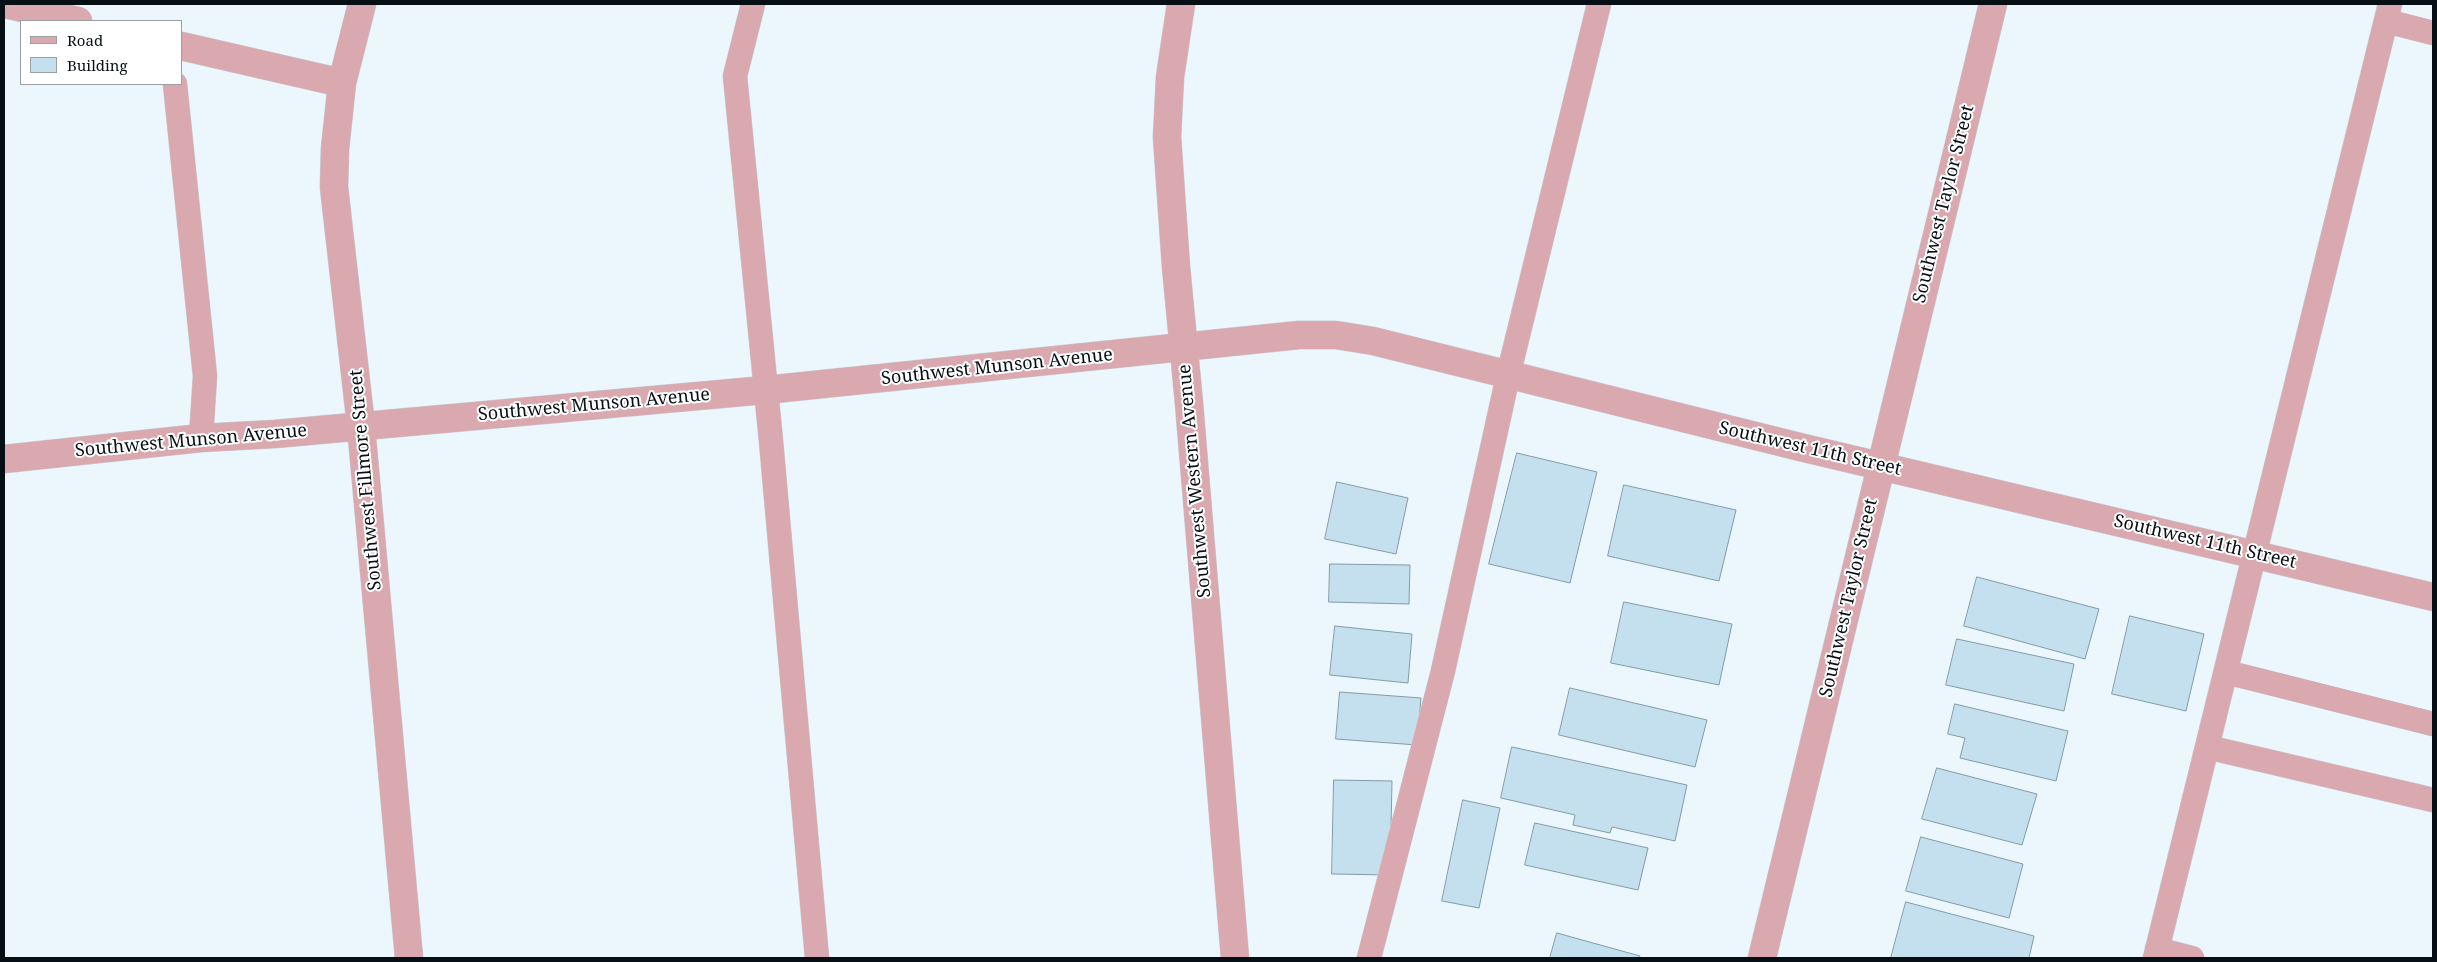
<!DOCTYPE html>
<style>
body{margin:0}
#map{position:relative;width:2437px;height:962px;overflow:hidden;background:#ecf7fd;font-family:"Noto Serif",serif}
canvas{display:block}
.frame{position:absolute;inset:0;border:5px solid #060f14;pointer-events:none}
.legend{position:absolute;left:20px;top:20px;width:162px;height:65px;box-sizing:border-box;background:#fff;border:1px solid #9b9fa1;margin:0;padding:6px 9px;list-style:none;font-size:15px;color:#060f14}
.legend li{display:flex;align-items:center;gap:10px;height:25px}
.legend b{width:25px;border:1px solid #9b9fa1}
</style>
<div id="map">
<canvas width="2437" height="962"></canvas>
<div class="frame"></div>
<ul class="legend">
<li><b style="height:6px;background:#daa9af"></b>Road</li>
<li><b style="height:14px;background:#c4dfee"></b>Building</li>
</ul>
</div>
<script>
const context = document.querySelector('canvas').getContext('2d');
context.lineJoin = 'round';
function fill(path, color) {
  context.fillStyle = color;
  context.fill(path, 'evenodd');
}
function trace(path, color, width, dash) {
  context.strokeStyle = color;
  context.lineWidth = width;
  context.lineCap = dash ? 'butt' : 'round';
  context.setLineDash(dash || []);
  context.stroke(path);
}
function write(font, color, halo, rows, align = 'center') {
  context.font = font + ' "Noto Serif",serif';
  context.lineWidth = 4;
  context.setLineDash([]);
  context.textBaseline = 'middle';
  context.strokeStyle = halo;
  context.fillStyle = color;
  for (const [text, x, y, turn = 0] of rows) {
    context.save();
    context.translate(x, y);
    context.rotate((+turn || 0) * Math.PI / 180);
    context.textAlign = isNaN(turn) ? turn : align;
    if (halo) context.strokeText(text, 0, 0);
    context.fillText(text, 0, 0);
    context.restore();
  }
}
const building = new Path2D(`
 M1517,453L1597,472L1570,583L1489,564Z
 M1337,482L1408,498L1396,554L1325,539Z
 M1624,485L1736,510L1719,581L1608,556Z
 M1330,564L1410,565L1409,604L1329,602Z
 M1977,577L2099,609L2085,659L1964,626Z
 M1624,602L1732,624L1719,685L1611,663Z
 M2130,616L2204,634L2186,711L2112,694Z
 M1335,626L1412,634L1408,683L1330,675Z
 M1957,639L2074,664L2064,711L1946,685Z
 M1570,688L1707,720L1695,767L1559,735Z
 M1340,692L1421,698L1417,745L1336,739Z
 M1955,704L2068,731L2056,781L1960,758L1965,738L1948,734Z
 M1512,747L1687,785L1675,841L1612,827L1610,833L1573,825L1575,815L1501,798Z
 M1937,768L2037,794L2022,845L1922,819Z
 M1334,780L1392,781L1390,875L1332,874Z
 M1463,800L1500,808L1479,908L1442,901Z
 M1535,823L1648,848L1638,890L1525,865Z
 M1921,837L2023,864L2009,918L1906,891Z
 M1906,902L2034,936L2029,958H1891Z
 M1557,933L1640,956L1639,958H1550Z`);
fill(building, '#c4dfee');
trace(building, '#829ba9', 1);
const service = new Path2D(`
 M753,4L735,76L771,441L817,958
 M2386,21L2433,33
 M175,84L205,376L201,438
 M2226,672L2433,724
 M2207,747L2433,800
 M2157,949L2192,958
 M1369,958L1443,671L1508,376L1599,4
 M2155,958L2390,4`);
const minor = new Path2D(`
 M5,4L78,21
 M362,4L342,83L335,149L334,187L361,426L409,958
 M181,46L342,83
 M4,459L201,438L275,434L765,390L1299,335H1336L1373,341L1804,448L2433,597
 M1762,958L1993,4`);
const tertiary = new Path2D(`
 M1181,4L1170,77L1167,137L1176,267L1189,403L1235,958`);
trace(service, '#c7d2d8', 25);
trace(minor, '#c7d2d8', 29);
trace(tertiary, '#c7d2d8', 29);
trace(service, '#daa9af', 24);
trace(minor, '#daa9af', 28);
trace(tertiary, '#daa9af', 28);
write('18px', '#060f14', '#fff', [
 ["Southwest Taylor Street",1944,204,-76],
 ["Southwest Munson Avenue",997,367,-6],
 ["Southwest Munson Avenue",594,405,-5],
 ["Southwest Munson Avenue",191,441,-5],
 ["Southwest 11th Street",1810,449,13],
 ["Southwest Fillmore Street",366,480,-95],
 ["Southwest Western Avenue",1195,481,-95],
 ["Southwest 11th Street",2205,542,13],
 ["Southwest Taylor Street",1849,598,-77]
]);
</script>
